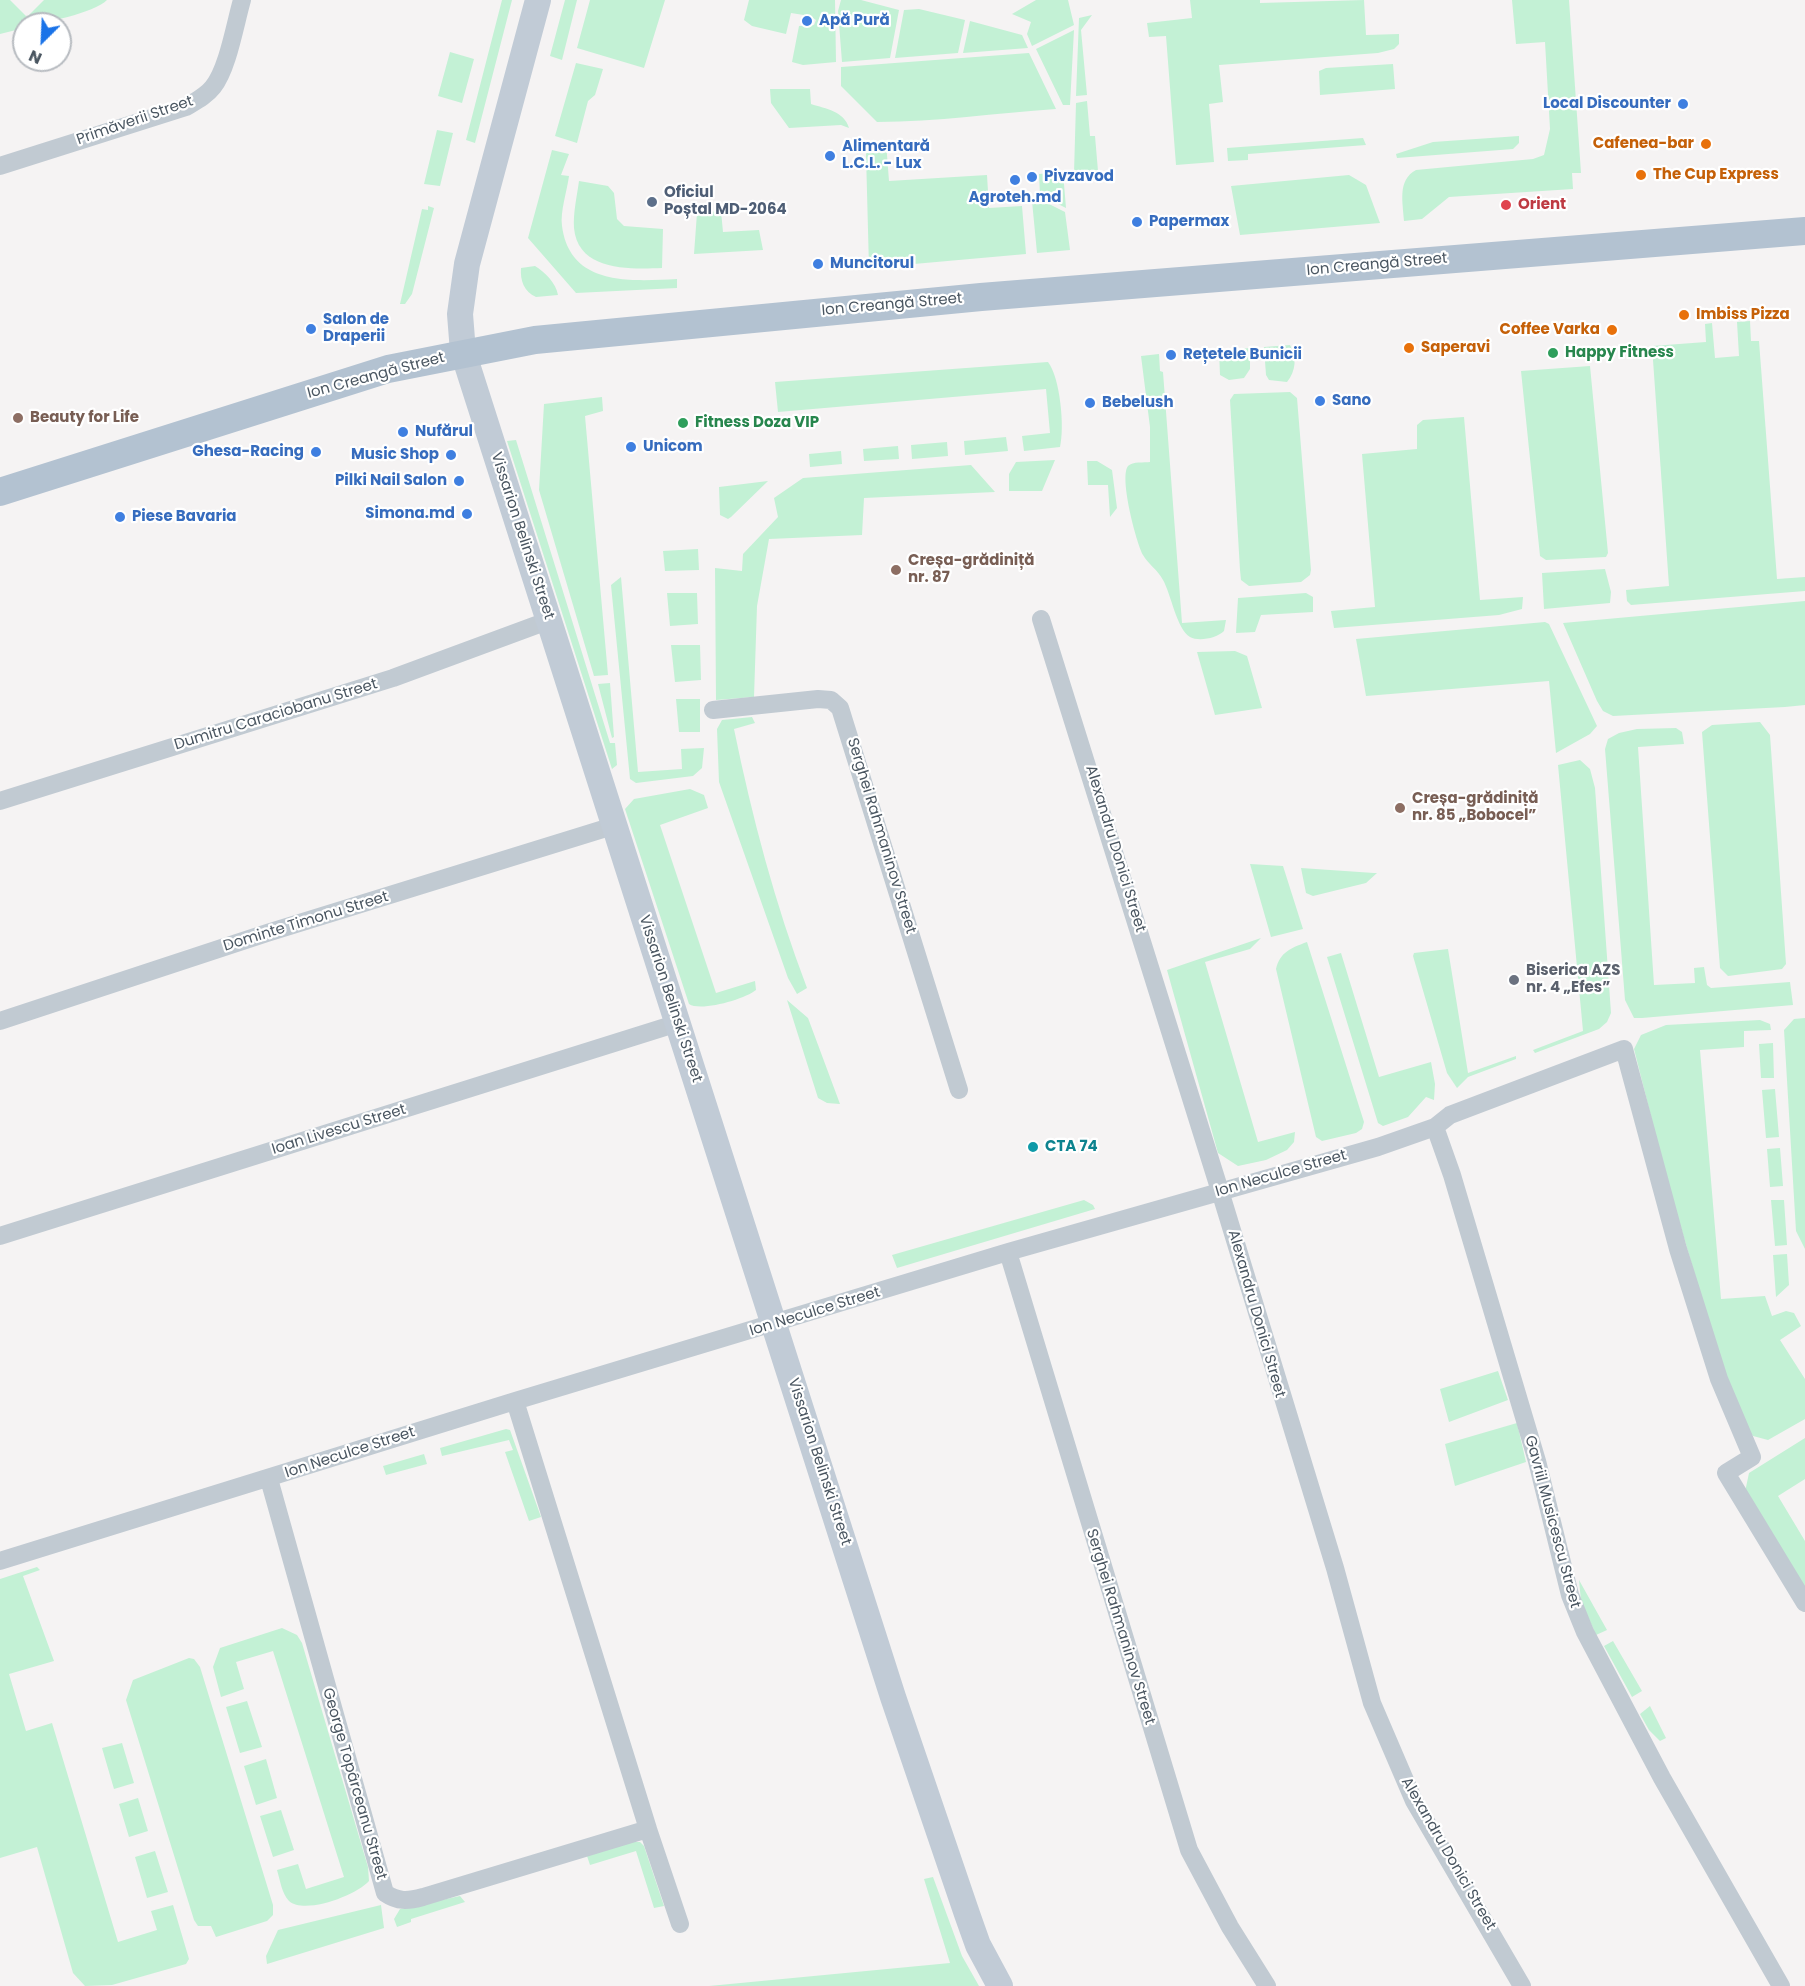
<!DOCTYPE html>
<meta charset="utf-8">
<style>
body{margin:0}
#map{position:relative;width:1805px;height:1986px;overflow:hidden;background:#f5f3f3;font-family:Poppins,sans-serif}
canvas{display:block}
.north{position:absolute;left:12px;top:12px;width:60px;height:60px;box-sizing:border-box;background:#fff;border:2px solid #b7bbc0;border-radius:50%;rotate:204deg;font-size:16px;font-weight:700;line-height:24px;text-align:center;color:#4a5661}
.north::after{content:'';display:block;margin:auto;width:21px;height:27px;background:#1a73e8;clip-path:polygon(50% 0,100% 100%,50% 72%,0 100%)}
</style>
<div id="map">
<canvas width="1805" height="1986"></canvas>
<div class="north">N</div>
</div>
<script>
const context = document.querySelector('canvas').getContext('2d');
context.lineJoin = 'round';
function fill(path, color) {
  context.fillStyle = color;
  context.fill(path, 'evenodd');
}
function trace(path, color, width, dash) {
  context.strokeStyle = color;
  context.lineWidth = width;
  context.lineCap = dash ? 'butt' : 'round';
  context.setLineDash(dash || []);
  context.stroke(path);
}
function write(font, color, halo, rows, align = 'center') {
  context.font = font + ' Poppins,sans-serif';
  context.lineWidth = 4.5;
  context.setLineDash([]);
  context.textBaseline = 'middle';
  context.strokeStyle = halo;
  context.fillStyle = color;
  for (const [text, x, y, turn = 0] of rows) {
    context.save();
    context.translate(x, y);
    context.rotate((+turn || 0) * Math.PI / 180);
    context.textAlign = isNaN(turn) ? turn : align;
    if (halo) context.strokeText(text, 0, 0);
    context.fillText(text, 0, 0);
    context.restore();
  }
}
fill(new Path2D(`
 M0,0H10L27,17L44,0H107C94,13 43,24 24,24V28L0,34Z
 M502,0H512L475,143L466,140Z
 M565,0H577L562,60L550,56Z
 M590,0H665L644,68L577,48Z
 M749,0H835L836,62L803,65L792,62L799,26L814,25L816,20L810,16L791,13L786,34L752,26L744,20Z
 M841,0H861L899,10L890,58L842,62L838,11Z
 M1036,0H1068L1074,25L1032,46L1027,34L1031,22L1012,14Z
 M1190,0H1260V3L1364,0L1366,35L1399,34V44L1394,49L1378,53L1219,65L1223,102L1209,104L1214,162L1176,165L1166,36L1149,37L1147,23L1192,18Z
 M1512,0H1569L1581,173H1572L1573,189L1449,197L1422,219L1404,221C1403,203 1397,180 1416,170L1533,159L1544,155L1550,129L1545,42L1516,44Z
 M919,9L965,20L958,53L895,58L904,10Z
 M1092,15L1081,30L1087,95L1076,96L1079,18Z
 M970,21L1022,35L1028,48L963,53Z
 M1074,30L1070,105H1063L1036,49Z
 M450,52L474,59L462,103L438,96Z
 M1029,53L1056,109C996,113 937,122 877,122L841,86V67Z
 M576,63L603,69L595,95L588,101L577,143L555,136Z
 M1393,64L1395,89L1320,95L1319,71L1326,68Z
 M770,89H810L811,104C826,109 844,111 849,128L841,125L789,128L771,103Z
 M1087,101L1090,136H1095L1098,171L1074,173L1076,103Z
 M437,130L453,133L440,186L424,184Z
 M1519,136V143L1513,149L1397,158L1396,154L1433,142Z
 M1363,138L1366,145L1248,154V160L1228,161L1227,148Z
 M881,142H886L889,181L987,175L989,208L1022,206L1026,254L869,268L866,154L871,145Z
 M552,150L569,154L561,175L569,176C567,191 560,212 562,226C570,287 632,281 677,279V288L576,293L528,238Z
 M1063,172L1066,208L1040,195L1039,174Z
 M1349,175L1366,185L1380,223L1240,235L1231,186Z
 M579,181L608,186L614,193L617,219L624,226L663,229L662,268C631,269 578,272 574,228C573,213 577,196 579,181Z
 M1041,200L1065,212L1070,250L1037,253L1032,201Z
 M428,206L434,208L412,294L405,304H400L422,209L428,210Z
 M721,211L723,232L759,230L763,250L694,254L697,213Z
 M535,266C545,272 556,283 558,295L536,297C524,292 520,280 521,268Z
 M1750,321L1751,341H1759L1777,579L1805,577V591L1631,605L1627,601L1626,590L1669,586L1652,346L1706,342L1705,324L1712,323L1715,358L1739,356L1737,322Z
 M1290,345C1297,357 1296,371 1287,382L1269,380L1266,375L1264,347Z
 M1250,348V369L1244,378L1229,380L1220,375L1219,351Z
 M1159,354L1160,371L1163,372L1182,623L1226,620L1224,631C1217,638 1199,642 1190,637C1177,630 1171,594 1163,580C1158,570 1148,564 1143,555C1136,542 1119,477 1128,466C1133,461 1144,463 1150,462V427L1141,356Z
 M1048,362C1060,377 1065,427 1060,447L1024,451L1022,436L1050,433L1046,389L778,412L775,382Z
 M1590,366L1608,553L1606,557L1546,560L1540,556L1521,371Z
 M1290,392L1297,398L1311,570L1310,575L1301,582L1249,586L1241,580L1240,570L1230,400L1234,394Z
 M602,397L603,411L585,416L608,675L594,676L539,490L544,404Z
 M1464,417L1480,600L1523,597L1522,609L1499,615L1334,628L1331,611L1375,607L1362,454L1417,449V425L1423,420Z
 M1006,437L1008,451L965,455L964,441Z
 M516,440L610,743H615L617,765L612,769L507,441Z
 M947,442L948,456L912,459L911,445Z
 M898,446L899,459L864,461L863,449Z
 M841,451L842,464L810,467L809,454Z
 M1055,460L1042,491H1009V474L1016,462Z
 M1087,461H1097L1112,470L1117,508L1110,517L1108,485H1088Z
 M971,465L995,492L864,498L862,535L769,539L757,606L754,697L716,700L715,568L742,571L743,554L778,517L774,498L803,478Z
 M768,481L731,517L728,519L720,515L719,487Z
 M698,549L699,570L665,571L663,551Z
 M1605,569L1611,592L1610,603L1544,609L1542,573Z
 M621,577L638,772L682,769L681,749L704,748L702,768L693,776L636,783L630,779L611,585Z
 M667,593H697L698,624L670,626Z
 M1306,593L1313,597V612L1261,615L1255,632L1236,633L1238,598Z
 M1805,601V705L1785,707L1613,716L1603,711L1597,701L1563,623Z
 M1545,622L1549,624L1597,726L1590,734L1556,753L1549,681L1366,696L1356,639Z
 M671,645H700L701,680L675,682Z
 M1235,651L1247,656L1262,708L1215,715L1197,652Z
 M610,683L614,737L612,738L598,684Z
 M676,699H700V732H679Z
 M752,717L755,723L734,729C752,817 775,904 807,988L797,994L788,978L719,782L717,729L722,720Z
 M1760,722L1770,735L1786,964L1782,969L1728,976L1720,968L1702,732L1712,725Z
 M1676,728L1682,732L1684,744L1638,747L1654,985L1695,983L1694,968L1704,967L1707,985L1711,988L1790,982L1793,1005L1642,1018H1634L1625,1000L1605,749L1608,739L1619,733L1637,729Z
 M1580,760L1590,769L1595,788L1611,1013L1607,1022L1599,1029L1535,1053L1533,1050L1583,1031L1558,765Z
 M690,789L704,795L708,808L660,825L716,993L755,981L756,990C745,999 701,1012 689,1004L625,809L634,799Z
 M1250,864L1283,866L1303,929L1271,937Z
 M1301,868L1374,873H1377L1366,883L1313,896L1306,893Z
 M1261,938L1250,949L1205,962L1258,1142L1295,1132L1294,1142L1287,1150L1266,1160L1238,1166L1218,1153L1167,970Z
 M1307,942L1364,1122L1362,1129L1356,1133L1322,1141L1316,1137L1276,969C1280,952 1291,948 1307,942Z
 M1448,949L1468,1073L1516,1056V1059L1468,1077L1457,1088L1447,1073L1413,956L1414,953Z
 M1341,953L1379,1077L1431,1062L1435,1084L1434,1100L1426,1097L1408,1117L1383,1126L1378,1123L1327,957Z
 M787,1000L808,1018L840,1104L827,1103L818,1098Z
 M1805,1018V1249L1796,1231L1784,1030L1794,1019Z
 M1760,1020L1770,1024L1771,1030L1744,1031V1047L1700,1050L1721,1299L1765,1296L1772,1316L1786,1311L1794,1313L1801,1326L1780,1340L1805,1379V1419L1768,1440L1753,1436L1743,1425L1727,1384L1667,1180L1634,1049L1641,1035L1666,1025Z
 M1773,1043L1774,1078H1761L1759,1044Z
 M1775,1089L1779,1137L1766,1138L1762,1090Z
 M1780,1148L1783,1186L1770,1187L1767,1149Z
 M1084,1200L1093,1205L1095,1209L897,1268L892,1255Z
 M1771,1200H1784L1787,1245L1775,1246Z
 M1787,1254L1789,1285L1776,1297L1773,1255Z
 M1498,1371L1508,1400L1449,1422L1440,1389Z
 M1517,1423L1526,1462L1455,1486L1445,1444Z
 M506,1429L510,1430L541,1517L529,1521L505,1452L513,1450L509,1440L442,1456L440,1448Z
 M1805,1438V1479L1778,1496L1805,1541V1594L1745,1492L1749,1473Z
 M424,1454L427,1464L386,1475L383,1466Z
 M37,1567L40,1570L23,1576L54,1661L9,1674L26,1731L52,1723L118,1942L157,1930L151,1911L173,1905L189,1959L186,1964L112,1985L85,1986L73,1973L37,1847L0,1858V1579Z
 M1579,1580L1607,1630L1596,1635L1581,1601Z
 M282,1628L297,1635L302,1643L368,1867L369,1881C357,1895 305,1915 289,1901C282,1894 280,1880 277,1870L298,1864L306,1889L344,1877L273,1651L236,1662L244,1689L221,1697L213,1667L220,1648Z
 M1613,1641L1642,1691L1632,1697L1604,1646Z
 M189,1658L194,1659L200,1667L273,1905V1915L267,1921L216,1937L211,1926H198L194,1920L126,1700L133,1680Z
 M247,1701L262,1747L240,1753L226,1707Z
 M1650,1706L1666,1738L1660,1741L1649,1730L1640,1714Z
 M122,1743L134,1783L114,1789L102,1748Z
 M266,1759L277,1798L256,1805L244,1766Z
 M138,1798L148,1831L129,1837L119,1804Z
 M281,1810L294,1850L273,1857L260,1816Z
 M633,1842H640L644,1846L664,1906L654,1908L636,1851L590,1865L587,1856Z
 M155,1851L168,1892L147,1898L135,1857Z
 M933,1877L962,1956L979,1986H709L950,1963L924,1879Z
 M460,1896L465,1902L411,1919V1922L397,1927L394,1919L400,1909Z
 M381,1905L384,1928L267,1964L266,1956L278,1930Z`), '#c3f1d5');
trace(new Path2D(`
 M0,166L186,107C196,101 206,96 213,87C228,68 235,24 242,0
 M1041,619L1220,1191L1335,1568L1372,1703L1414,1801L1522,1986
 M713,710L818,699L831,700L840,708L959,1090
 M0,801L393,678L550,620
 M0,1021L267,933L613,826
 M1435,1127L1452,1175L1537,1461L1570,1595L1585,1632L1662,1778L1781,1986
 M0,1236L678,1023
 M1008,1252L1189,1850L1230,1927L1267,1986
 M269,1479L385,1893C398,1902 408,1901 423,1897L648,1829L515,1401
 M0,1561L515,1401L1008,1252L1378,1147L1435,1127L1450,1115L1624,1049L1678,1249L1719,1379L1752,1457L1726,1473L1805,1603
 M648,1829L680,1924`), '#c1cad2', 18);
trace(new Path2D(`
 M538,0L467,264L460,314L463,352L893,1697L967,1914L978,1945L1000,1986`), '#c1cbd6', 26);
trace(new Path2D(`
 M0,492L388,369L535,340L981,297L1805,231`), '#b3c2d1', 28);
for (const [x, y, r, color] of [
 [807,21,6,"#3f7fe0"],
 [1683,104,6,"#3f7fe0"],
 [1706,144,6,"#e8710a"],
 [830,156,6,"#3f7fe0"],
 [1641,175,6,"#e8710a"],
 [1032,177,6,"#3f7fe0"],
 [1015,180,6,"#3f7fe0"],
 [652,202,6,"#5c6f8a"],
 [1506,205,6,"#e0444e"],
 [1137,222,6,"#3f7fe0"],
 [818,264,6,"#3f7fe0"],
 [1684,315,6,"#e8710a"],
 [311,329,6,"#3f7fe0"],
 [1612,330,6,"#e8710a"],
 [1409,348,6,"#e8710a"],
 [1553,353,6,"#2e9e5b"],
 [1171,355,6,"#3f7fe0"],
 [1320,401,6,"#3f7fe0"],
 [1090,403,6,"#3f7fe0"],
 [18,418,6,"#8d6e63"],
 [683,423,6,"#2e9e5b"],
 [403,432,6,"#3f7fe0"],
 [631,447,6,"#3f7fe0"],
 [316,452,6,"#3f7fe0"],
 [451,455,6,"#3f7fe0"],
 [459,481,6,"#3f7fe0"],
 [467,514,6,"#3f7fe0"],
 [120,517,6,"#3f7fe0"],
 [896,570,6,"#8d6e63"],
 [1400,808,6,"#8d6e63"],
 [1514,980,6,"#6b7280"],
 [1033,1147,6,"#0f9aa8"]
]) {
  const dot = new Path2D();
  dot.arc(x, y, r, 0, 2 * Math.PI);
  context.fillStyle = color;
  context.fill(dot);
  trace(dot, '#fff', 2);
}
write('bold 15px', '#366cbe', '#fff', [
 ["Apă Pură",819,21],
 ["Local Discounter",1671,104,"right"],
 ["Alimentară",842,147],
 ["L.C.L. - Lux",842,164],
 ["Pivzavod",1044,177],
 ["Agroteh.md",1015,198,"center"],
 ["Papermax",1149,222],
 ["Muncitorul",830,264],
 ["Salon de",323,320],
 ["Draperii",323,337],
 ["Rețetele Bunicii",1183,355],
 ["Sano",1332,401],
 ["Bebelush",1102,403],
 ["Nufărul",415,432],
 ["Unicom",643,447],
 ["Ghesa-Racing",304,452,"right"],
 ["Music Shop",439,455,"right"],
 ["Pilki Nail Salon",447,481,"right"],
 ["Simona.md",455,514,"right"],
 ["Piese Bavaria",132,517]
], 'left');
write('15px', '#4a5661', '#fff', [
 ["Primăverii Street",135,121,-19],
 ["Ion Creangă Street",1377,265,-5],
 ["Ion Creangă Street",892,305,-5],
 ["Ion Creangă Street",376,376,-15],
 ["Vissarion Belinski Street",522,536,72],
 ["Dumitru Caraciobanu Street",276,715,-17],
 ["Serghei Rahmaninov Street",881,836,73],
 ["Alexandru Donici Street",1115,849,73],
 ["Dominte Timonu Street",306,922,-17],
 ["Vissarion Belinski Street",670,999,72],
 ["Ioan Livescu Street",339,1130,-17],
 ["Ion Neculce Street",1281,1174,-16],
 ["Ion Neculce Street",815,1312,-17],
 ["Alexandru Donici Street",1256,1314,74],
 ["Ion Neculce Street",350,1453,-18],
 ["Vissarion Belinski Street",819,1462,72],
 ["Gavriil Musicescu Street",1552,1522,75],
 ["Serghei Rahmaninov Street",1120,1627,73],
 ["George Topârceanu Street",354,1784,74],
 ["Alexandru Donici Street",1448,1854,60]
]);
write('bold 15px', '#c56008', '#fff', [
 ["Cafenea-bar",1694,144,"right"],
 ["The Cup Express",1653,175],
 ["Imbiss Pizza",1696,315],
 ["Coffee Varka",1600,330,"right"],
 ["Saperavi",1421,348]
], 'left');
write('bold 15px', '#4e5e75', '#fff', [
 ["Oficiul",664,193],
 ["Poștal MD-2064",664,210]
], 'left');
write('bold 15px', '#be3a42', '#fff', [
 ["Orient",1518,205]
], 'left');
write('bold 15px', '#27864d', '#fff', [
 ["Happy Fitness",1565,353],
 ["Fitness Doza VIP",695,423]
], 'left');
write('bold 15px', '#785e54', '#fff', [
 ["Beauty for Life",30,418],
 ["Creșa-grădiniță",908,561],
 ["nr. 87",908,578],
 ["Creșa-grădiniță",1412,799],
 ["nr. 85 „Bobocel”",1412,816]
], 'left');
write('bold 15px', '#5b616d', '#fff', [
 ["Biserica AZS",1526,971],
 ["nr. 4 „Efes”",1526,988]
], 'left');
write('bold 15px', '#0d838f', '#fff', [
 ["CTA 74",1045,1147]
], 'left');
</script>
